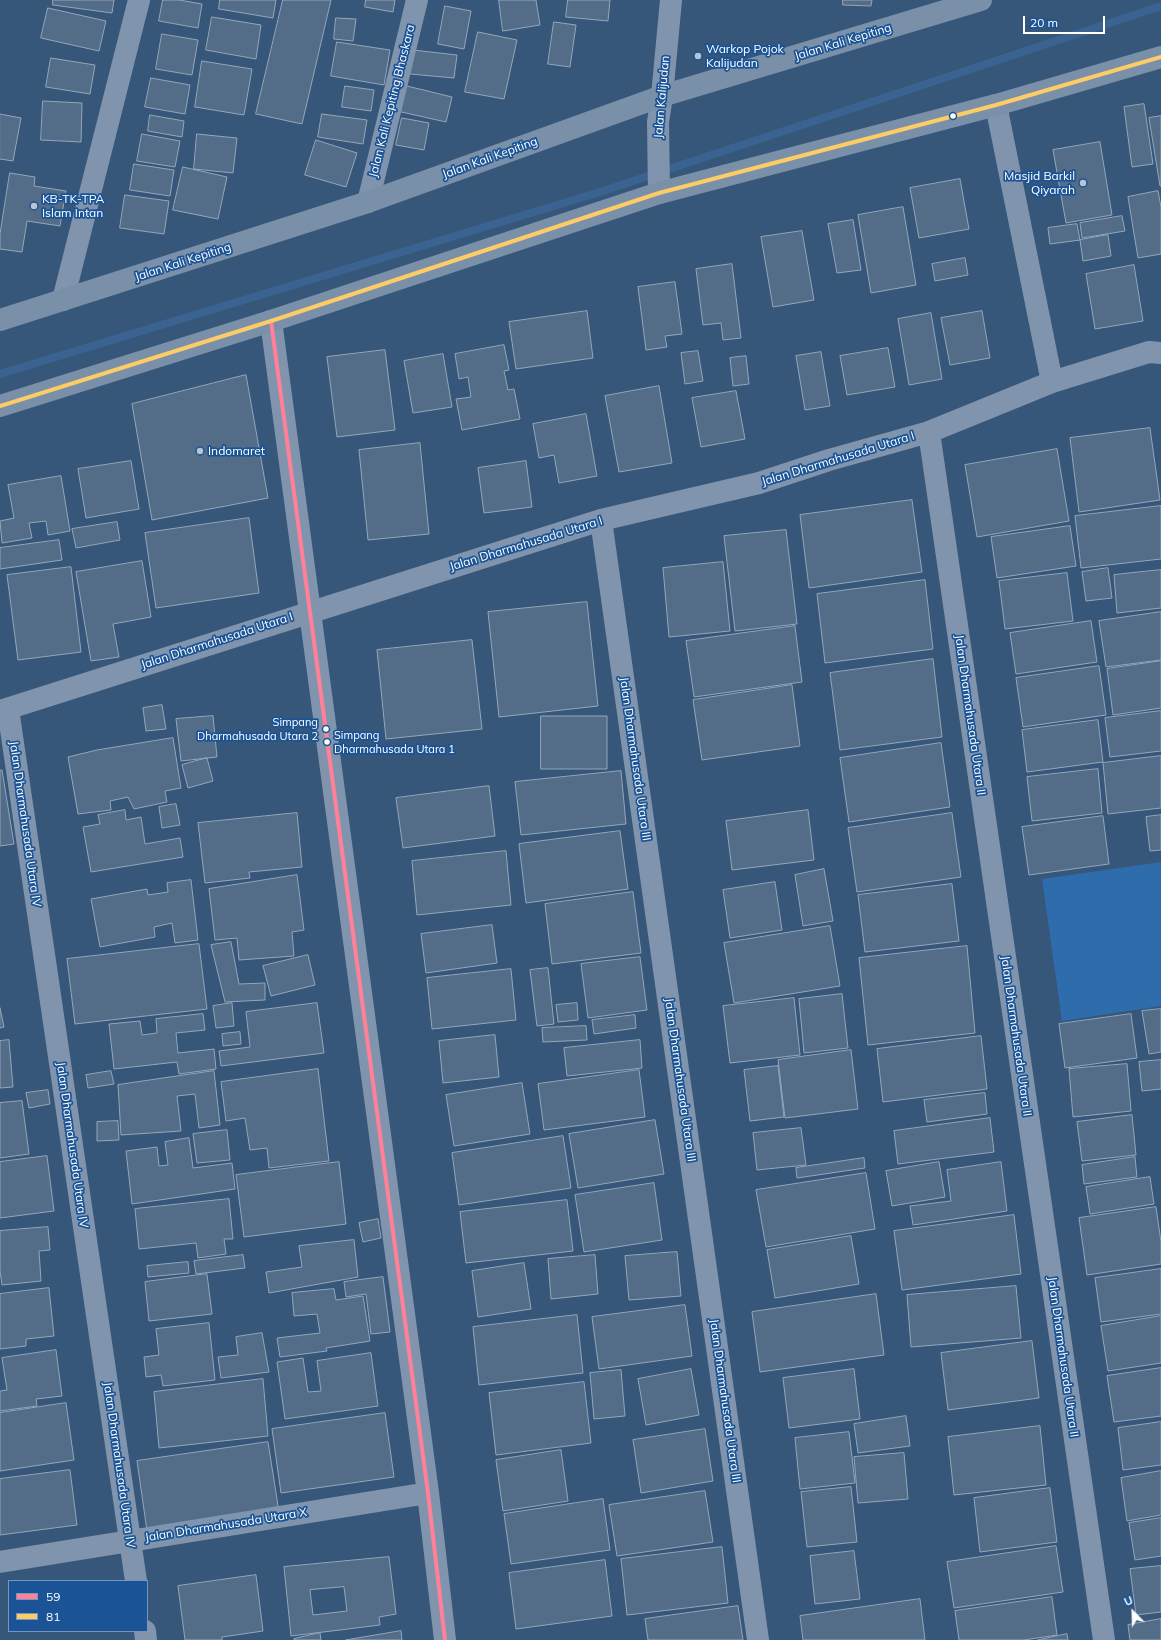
<!DOCTYPE html>
<style>
body{margin:0}
#map{position:relative;width:1161px;height:1640px;overflow:hidden;background:#36567a;font-family:Mulish,sans-serif}
canvas{display:block}
.legend{position:absolute;left:8px;top:1580px;width:140px;height:52px;box-sizing:border-box;background:#1a5496;border:1px solid #7698c0;margin:0;padding:5px 7px;list-style:none;font-size:12px;color:#fff}
.legend li{display:flex;align-items:center;gap:8px;height:20px}
.legend b{width:20px;border:1px solid #7698c0}
.north{position:absolute;left:1113px;top:1592px;width:40px;height:40px;-webkit-text-stroke:3px #1a5496;paint-order:stroke;rotate:337deg;font-size:11px;font-weight:700;line-height:16px;text-align:center;color:#fff}
.north::after{content:'';display:block;margin:auto;width:14px;height:18px;background:#fff;clip-path:polygon(50% 0,100% 100%,50% 72%,0 100%)}
.scale{position:absolute;left:1023px;top:16px;width:82px;height:18px;box-sizing:border-box;border:2px solid #fff;border-top:0;padding-left:5px;font-size:12px;line-height:14px;white-space:nowrap;color:#fff;-webkit-text-stroke:3px #1a5496;paint-order:stroke}
</style>
<div id="map">
<canvas width="1161" height="1640"></canvas>
<ul class="legend">
<li><b style="height:5px;background:#ff8098"></b>59</li>
<li><b style="height:5px;background:#fdcc66"></b>81</li>
</ul>
<div class="north">U</div>
<div class="scale">20 m</div>
</div>
<script>
const context = document.querySelector('canvas').getContext('2d');
context.lineJoin = 'round';
function fill(path, color) {
  context.fillStyle = color;
  context.fill(path, 'evenodd');
}
function trace(path, color, width, dash) {
  context.strokeStyle = color;
  context.lineWidth = width;
  context.lineCap = dash ? 'butt' : 'round';
  context.setLineDash(dash || []);
  context.stroke(path);
}
function write(font, color, halo, rows, align = 'center') {
  context.font = font + ' Mulish,sans-serif';
  context.lineWidth = 3.5;
  context.setLineDash([]);
  context.textBaseline = 'middle';
  context.strokeStyle = halo;
  context.fillStyle = color;
  for (const [text, x, y, turn = 0] of rows) {
    context.save();
    context.translate(x, y);
    context.rotate((+turn || 0) * Math.PI / 180);
    context.textAlign = isNaN(turn) ? turn : align;
    if (halo) context.strokeText(text, 0, 0);
    context.fillText(text, 0, 0);
    context.restore();
  }
}
fill(new Path2D(`
 M1161,862V1006L1062,1021L1042,879Z`), '#2f6cac');
trace(new Path2D(`
 M0,374L600,192L1161,6`), '#3a6391', 8);
const building = new Path2D(`
 M53,0H114L112,13L53,5Z
 M163,0H179L202,4L198,28L159,21Z
 M220,0H276L273,18L219,9Z
 M283,0H331L302,124L256,114Z
 M366,0H395L393,12L365,7Z
 M499,0H536L540,25L503,31Z
 M568,0H610L608,21L566,17Z
 M843,0H872L871,6L843,5Z
 M445,6L471,11L464,49L438,44Z
 M48,8L106,21L99,51L41,38Z
 M212,17L261,25L256,59L206,50Z
 M336,18L356,19L353,41L334,39Z
 M554,22L576,25L570,67L548,64Z
 M478,32L517,40L504,99L465,92Z
 M162,34L198,40L192,75L156,69Z
 M337,42L390,50L384,85L331,76Z
 M413,50L457,55L454,78L410,74Z
 M51,58L95,65L90,94L46,87Z
 M202,61L252,69L244,115L195,107Z
 M151,78L190,85L185,114L145,107Z
 M403,85L452,97L446,122L397,111Z
 M345,86L374,90L371,111L342,107Z
 M43,101L82,103L81,142L41,140Z
 M1144,104L1153,164L1132,167L1124,107Z
 M0,114L21,118L13,161L0,159Z
 M322,114L367,120L363,144L318,137Z
 M150,115L184,121L182,137L148,131Z
 M1161,116V186H1160L1149,118Z
 M402,118L429,123L424,150L396,145Z
 M142,134L180,141L175,167L137,161Z
 M197,134L237,138L233,173L194,169Z
 M316,140L357,153L346,187L305,175Z
 M1100,142L1112,215L1066,223L1053,150Z
 M134,164L174,170L170,196L130,190Z
 M183,167L227,177L218,219L173,210Z
 M10,173L35,177L34,186L66,191L60,226L27,221L22,252L0,249V234Z
 M960,179L969,229L919,238L910,188Z
 M1158,191L1161,207V254L1138,258L1128,197Z
 M125,195L169,201L164,234L120,228Z
 M903,207L916,285L871,293L858,215Z
 M1122,216L1125,231L1082,238L1080,223Z
 M853,220L861,270L837,273L828,224Z
 M1077,224L1080,240L1050,244L1048,228Z
 M802,231L814,300L773,307L761,237Z
 M1108,235L1111,256L1083,261L1080,240Z
 M965,258L968,275L935,281L932,264Z
 M732,264L741,338L723,340L721,323L703,325L696,269Z
 M1134,265L1143,321L1095,329L1086,274Z
 M675,282L682,334L665,336L667,347L646,350L638,287Z
 M587,311L593,358L516,369L509,322Z
 M982,311L990,358L950,365L941,318Z
 M931,313L942,379L909,385L898,319Z
 M504,345L509,370L504,371L508,390L514,389L520,419L462,430L456,399L471,397L468,377L459,379L455,354Z
 M888,348L895,387L847,395L840,356Z
 M385,350L395,430L337,437L327,357Z
 M698,351L703,381L685,384L681,353Z
 M821,352L830,406L805,410L796,356Z
 M443,354L452,407L413,413L404,361Z
 M746,356L749,384L733,386L730,358Z
 M246,375L268,498L152,520L132,404Z
 M659,386L672,463L619,472L605,396Z
 M736,391L745,439L701,447L692,398Z
 M586,414L597,476L559,483L554,455L539,458L533,424Z
 M1150,428L1160,500L1079,512L1070,438Z
 M420,443L429,534L368,540L359,450Z
 M1057,449L1069,521L977,537L965,465Z
 M131,461L139,509L86,518L78,469Z
 M526,461L532,507L484,513L478,468Z
 M61,476L70,531L48,535L46,521L29,523L32,538L2,543L0,521L14,518L8,485Z
 M912,500L922,572L809,588L800,515Z
 M1161,506V559L1081,568L1075,516Z
 M249,518L259,593L156,608L145,533Z
 M117,522L120,540L76,548L72,529Z
 M1070,526L1076,566L997,578L991,537Z
 M786,530L797,624L735,631L724,536Z
 M59,540L62,560L0,569V548Z
 M142,561L151,617L113,624L119,657L91,661L76,572Z
 M723,562L730,631L669,637L663,568Z
 M71,567L81,652L18,660L7,575Z
 M1108,568L1112,598L1086,601L1082,572Z
 M1161,570V608L1117,613L1114,575Z
 M1067,573L1073,621L1005,629L999,581Z
 M925,580L933,649L825,663L817,594Z
 M587,602L598,706L499,717L488,612Z
 M1161,612V660L1106,667L1099,621Z
 M1091,621L1097,662L1016,674L1010,633Z
 M795,626L802,682L694,697L686,641Z
 M472,640L482,729L386,739L377,650Z
 M933,659L942,737L840,750L830,673Z
 M1161,661V708L1113,715L1107,669Z
 M1099,666L1106,715L1023,727L1016,678Z
 M792,685L800,746L702,760L693,700Z
 M162,705L166,729L146,731L143,708Z
 M1161,711V751L1110,757L1105,718Z
 M213,716L217,757L181,761L176,719Z
 M541,716H607V769H541Z
 M1098,720L1103,762L1027,772L1022,730Z
 M173,738L181,788L165,791L167,802L134,809L128,797L110,801L111,810L78,814L68,757L97,750Z
 M941,743L950,807L849,822L840,758Z
 M1161,756V808L1108,814L1103,763Z
 M207,758L213,781L188,788L182,765Z
 M1098,769L1102,813L1032,821L1027,777Z
 M2,770L14,844L0,846V771Z
 M621,771L626,824L521,835L515,782Z
 M489,786L495,836L403,848L396,798Z
 M176,804L180,825L162,828L159,807Z
 M125,810L126,820L141,817L145,844L180,838L183,857L91,872L83,827L100,824L98,815Z
 M808,810L814,860L732,870L726,821Z
 M297,813L302,867L249,872L250,878L205,883L198,823Z
 M952,813L961,877L857,892L848,828Z
 M1161,815V850L1150,851L1146,817Z
 M1103,816L1109,864L1029,875L1022,827Z
 M620,831L628,889L526,903L519,844Z
 M506,851L511,905L417,915L412,861Z
 M824,869L833,921L803,926L795,875Z
 M297,875L304,930L292,932L294,956L239,960L237,938L215,940L209,889Z
 M191,880L198,940L175,943L172,923L154,927L155,937L100,947L91,899L147,889L148,895L168,892L167,883Z
 M775,882L782,930L730,938L723,890Z
 M952,884L959,941L865,952L858,895Z
 M633,892L641,953L552,964L545,904Z
 M492,925L497,963L426,973L421,934Z
 M830,926L840,986L734,1003L724,943Z
 M231,942L239,984L265,983V1000L225,1002L211,945Z
 M199,944L207,1009L75,1024L67,959Z
 M967,946L975,1033L868,1045L859,958Z
 M308,955L315,985L271,996L263,966Z
 M640,957L647,1010L588,1018L581,964Z
 M548,968L554,1024L537,1026L530,970Z
 M511,969L516,1020L432,1029L427,978Z
 M842,994L848,1048L804,1053L799,999Z
 M794,998L800,1055L730,1063L723,1006Z
 M232,1003L234,1026L216,1028L213,1006Z
 M317,1003L324,1053L221,1066L219,1051L250,1047L246,1012Z
 M577,1003L578,1020L558,1022L556,1005Z
 M0,1008L4,1027L0,1028Z
 M1161,1009V1052L1149,1054L1142,1011Z
 M203,1014L205,1030L176,1033L178,1053L214,1049L216,1069L179,1074L177,1062L114,1069L109,1024L140,1021L142,1035L157,1033L156,1019Z
 M1131,1014L1137,1058L1065,1068L1059,1024Z
 M635,1015L636,1028L594,1034L592,1020Z
 M586,1026L587,1040L543,1042L542,1028Z
 M240,1032L241,1044L223,1046L222,1034Z
 M495,1035L499,1077L443,1083L439,1041Z
 M981,1036L987,1089L883,1102L877,1049Z
 M9,1040L13,1087L0,1088V1041Z
 M640,1040L642,1068L567,1076L564,1048Z
 M851,1050L858,1109L785,1118L778,1060Z
 M1161,1060V1089L1142,1091L1139,1062Z
 M1127,1064L1131,1111L1073,1117L1069,1069Z
 M778,1066L784,1117L750,1121L744,1070Z
 M318,1069L329,1161L269,1168L267,1148L250,1150L245,1118L226,1121L221,1082Z
 M639,1070L645,1117L544,1130L538,1084Z
 M111,1071L114,1084L88,1088L86,1075Z
 M214,1071L220,1125L199,1128L195,1094L177,1096L181,1131L121,1135L118,1085Z
 M522,1083L530,1134L454,1146L446,1095Z
 M48,1090L50,1104L29,1108L26,1093Z
 M985,1093L987,1114L927,1122L924,1100Z
 M22,1101L29,1154L0,1158V1103Z
 M1132,1115L1136,1155L1082,1161L1077,1122Z
 M990,1118L994,1152L898,1164L894,1131Z
 M655,1120L664,1174L578,1188L569,1134Z
 M118,1121L119,1140L97,1141V1122Z
 M801,1128L806,1165L757,1170L753,1133Z
 M227,1130L230,1160L197,1163L193,1134Z
 M563,1136L571,1188L459,1205L452,1153Z
 M189,1138L193,1168L232,1163L235,1189L132,1204L126,1151L157,1147L159,1166L168,1165L165,1142Z
 M47,1156L54,1211L0,1218V1162Z
 M1135,1157L1137,1177L1084,1184L1082,1165Z
 M864,1158L865,1168L797,1178L796,1168Z
 M339,1162L346,1224L244,1237L236,1175Z
 M939,1162L945,1197L892,1206L886,1171Z
 M1001,1162L1007,1211L913,1225L910,1206L951,1201L947,1170Z
 M866,1173L875,1229L766,1247L756,1190Z
 M1150,1177L1154,1204L1090,1214L1086,1187Z
 M654,1183L662,1240L584,1252L575,1195Z
 M229,1199L233,1239H224L226,1254L198,1258L196,1243L139,1249L135,1209Z
 M567,1200L573,1251L466,1263L460,1212Z
 M1156,1207L1161,1242V1264L1087,1275L1079,1218Z
 M1014,1215L1021,1274L902,1290L894,1231Z
 M378,1219L381,1238L363,1242L359,1223Z
 M48,1227L50,1250L39,1251L41,1281L2,1285L0,1271V1231Z
 M851,1236L859,1284L775,1298L767,1250Z
 M354,1240L358,1277L269,1293L266,1272L302,1267L299,1246Z
 M677,1252L681,1296L629,1300L625,1256Z
 M243,1255L245,1268L196,1274L194,1261Z
 M595,1255L598,1294L551,1299L548,1259Z
 M188,1262L189,1273L148,1277L147,1266Z
 M524,1263L531,1309L478,1317L472,1271Z
 M1161,1269V1314L1101,1322L1095,1278Z
 M207,1274L212,1314L149,1321L145,1282Z
 M383,1277L390,1332L371,1334L366,1294L346,1297L344,1282Z
 M1016,1286L1021,1338L911,1347L907,1295Z
 M49,1288L54,1336L26,1339V1346L0,1349V1294Z
 M334,1289L336,1300L363,1296L370,1341L326,1348L327,1351L280,1357L277,1338L320,1333L317,1314L294,1316L292,1293Z
 M876,1294L884,1355L760,1372L752,1312Z
 M685,1305L692,1356L599,1369L592,1317Z
 M577,1315L583,1373L479,1385L473,1327Z
 M1161,1316V1363L1108,1371L1101,1326Z
 M209,1323L215,1380L163,1386L161,1375L146,1377L144,1357L159,1355L156,1329Z
 M262,1333L269,1372L221,1378L218,1357L238,1355L236,1337Z
 M1032,1341L1039,1398L948,1410L941,1353Z
 M56,1350L62,1396L36,1399L37,1406L0,1411V1391L7,1390L2,1358Z
 M371,1353L378,1406L285,1419L277,1362L303,1358L308,1392L321,1391L317,1361Z
 M1161,1368V1416L1114,1422L1107,1376Z
 M691,1369L699,1415L646,1425L638,1379Z
 M854,1369L860,1419L789,1428L783,1378Z
 M621,1370L625,1416L594,1419L590,1373Z
 M263,1379L268,1436L159,1448L154,1392Z
 M584,1382L591,1443L496,1455L489,1393Z
 M66,1403L74,1460L0,1471V1413Z
 M385,1413L394,1477L281,1493L272,1429Z
 M906,1416L910,1446L858,1453L854,1424Z
 M1161,1422V1465L1123,1470L1118,1428Z
 M1040,1426L1046,1485L954,1495L948,1437Z
 M705,1429L713,1481L641,1493L633,1440Z
 M849,1432L855,1483L800,1489L795,1438Z
 M268,1442L279,1512L147,1531L137,1461Z
 M561,1450L568,1501L503,1511L496,1460Z
 M904,1453L908,1499L858,1503L854,1457Z
 M70,1470L77,1525L0,1535V1479Z
 M1161,1471V1515L1127,1521L1121,1478Z
 M851,1487L857,1542L807,1547L801,1492Z
 M1050,1488L1057,1542L980,1552L974,1498Z
 M705,1491L713,1542L617,1556L609,1505Z
 M603,1499L610,1550L511,1564L504,1514Z
 M1161,1518V1556L1135,1560L1129,1523Z
 M1056,1546L1063,1592L954,1608L947,1562Z
 M722,1547L728,1603L627,1615L621,1559Z
 M854,1551L860,1599L815,1604L810,1556Z
 M389,1557L396,1614L379,1617L380,1625L291,1636L284,1567ZM344,1587L347,1611L313,1615L310,1590Z
 M605,1560L612,1616L516,1629L509,1573Z
 M1161,1566V1612L1136,1615L1130,1569Z
 M256,1575L263,1631L222,1637V1640H185L178,1586Z
 M1052,1597L1057,1635L1024,1640H959L955,1611Z
 M920,1599L925,1640H803L800,1616Z
 M738,1606L743,1640H648L645,1619Z
 M1161,1619V1640H1130L1128,1625Z
 M401,1631L402,1640H346Z
 M320,1633L321,1640H294V1639Z
 M1067,1634L1068,1640H1038Z`);
fill(building, '#536d89');
trace(building, '#94a6ba', 1);
trace(new Path2D(`
 M996,105L1052,382
 M659,193L658,122L662,96L671,0
 M368,202L417,0
 M63,300L139,0
 M271,321L428,1493L445,1640
 M929,432L1104,1640
 M601,520L758,1640
 M8,709L136,1581
 M0,711L601,520L759,483L829,460L929,432L1052,382L1149,352L1161,353
 M0,1562L428,1493
 M145,1631L146,1640`), '#8095ad', 22);
trace(new Path2D(`
 M0,320L368,202L662,96L981,0
 M0,406L271,321L659,193L996,105L1161,57`), '#7a90a9', 22);
trace(new Path2D(`
 M271,321L428,1493L445,1640`), '#ff8098', 4);
trace(new Path2D(`
 M0,406L271,321L659,193L996,105L1161,57`), '#fdcc66', 4);
for (const [x, y, r, color] of [
 [698,56,4,"#b9c4d0"],
 [953,116,3.5,"#fff"],
 [1083,183,4,"#b9c4d0"],
 [34,206,4,"#b9c4d0"],
 [200,451,4,"#b9c4d0"],
 [326,729,3.5,"#fff"],
 [327,742,3.5,"#fff"]
]) {
  const dot = new Path2D();
  dot.arc(x, y, r, 0, 2 * Math.PI);
  context.fillStyle = color;
  context.fill(dot);
  trace(dot, '#1a5496', 1.5);
}
write('11px', '#fff', '#1a5496', [
 ["Simpang",318,723],
 ["Dharmahusada Utara 2",318,737],
 ["Simpang",334,736,"left"],
 ["Dharmahusada Utara 1",334,750,"left"]
], 'right');
write('12px', '#fff', '#1a5496', [
 ["Jalan Kali Kepiting",843,42,-17],
 ["Jalan Kalijudan",662,97,-85],
 ["Jalan Kali Kepiting Bhaskara",392,101,-76],
 ["Jalan Kali Kepiting",490,158,-20],
 ["Jalan Kali Kepiting",183,262,-18],
 ["Jalan Dharmahusada Utara I",838,459,-17],
 ["Jalan Dharmahusada Utara I",526,544,-17],
 ["Jalan Dharmahusada Utara I",217,641,-18],
 ["Jalan Dharmahusada Utara II",970,715,82],
 ["Jalan Dharmahusada Utara III",635,759,82],
 ["Jalan Dharmahusada Utara IV",25,824,82],
 ["Jalan Dharmahusada Utara II",1016,1036,82],
 ["Jalan Dharmahusada Utara III",680,1080,82],
 ["Jalan Dharmahusada Utara IV",72,1145,82],
 ["Jalan Dharmahusada Utara II",1063,1357,82],
 ["Jalan Dharmahusada Utara III",725,1401,82],
 ["Jalan Dharmahusada Utara IV",119,1465,82],
 ["Jalan Dharmahusada Utara X",226,1525,-9]
]);
write('12px', '#fff', '#1a5496', [
 ["Warkop Pojok",706,49],
 ["Kalijudan",706,63],
 ["Masjid Barkil",1075,176,"right"],
 ["Qiyarah",1075,190,"right"],
 ["KB-TK-TPA",42,199],
 ["Islam Intan",42,213],
 ["Indomaret",208,451]
], 'left');
</script>
